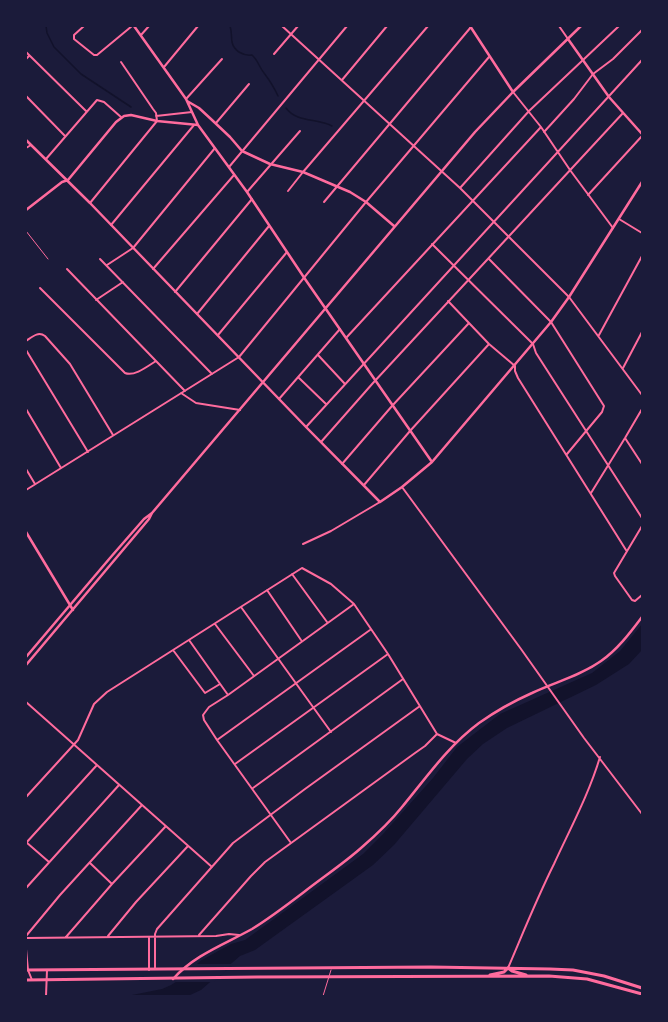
<!DOCTYPE html>
<style>
body{margin:0}
#map{position:relative;width:668px;height:1022px;overflow:hidden;background:#1b1b3a;font-family:"Nunito Sans",sans-serif}
canvas{display:block}
.frame{position:absolute;inset:0;border:27px solid #1b1b3a;pointer-events:none}
</style>
<div id="map">
<canvas width="668" height="1022"></canvas>
<div class="frame"></div>
</div>
<script>
const context = document.querySelector('canvas').getContext('2d');
context.lineJoin = 'round';
function fill(path, color) {
  context.fillStyle = color;
  context.fill(path, 'evenodd');
}
function trace(path, color, width, dash) {
  context.strokeStyle = color;
  context.lineWidth = width;
  context.lineCap = dash ? 'butt' : 'round';
  context.setLineDash(dash || []);
  context.stroke(path);
}
fill(new Path2D(`
 M642,624V650L629,664L596,685L507,728L483,744L467,759L394,845L373,865L255,950L240,956L201,990L188,996H127L162,989L171,985L184,977L200,961L231,944L245,940L289,908L363,854L383,834L433,778L457,747L500,714L592,673L620,651Z`), '#12122b');
fill(new Path2D(`
 M194,964H233L214,982H174Z`), '#1b1b3a');
trace(new Path2D(`
 M46,26L47,33L54,47L81,74L131,107
 M230,26C232,32 231,36 232,42C234,51 243,56 252,55C258,60 259,67 264,73C270,81 274,87 278,96
 M286,108C297,123 317,118 332,126`), '#12122b', 1.5);
trace(new Path2D(`
 M26,231L48,259
 M323,996L331,970`), '#ff6b9d', 1);
trace(new Path2D(`
 M84,26L74,35V39L94,55H97L132,26
 M282,26L460,188L569,297L642,395
 M559,26L568,39
 M141,35L149,26
 M26,52L86,111
 M274,54L298,26
 M26,59L29,56
 M164,67L198,26
 M342,80L387,26
 M513,92L541,127L570,170L613,228
 M26,96L65,136
 M186,99L222,59
 M156,116L192,112
 M216,123L249,84
 M544,132L574,99L593,74L613,59L642,30
 M26,148L31,145
 M46,159L97,100L104,102L121,117
 M229,167L347,26
 M460,188L529,111L619,26
 M288,191L303,172L428,26
 M247,192L300,131
 M588,195L642,136
 M324,202L471,27
 M90,203L157,121L156,113L153,109L121,62
 M619,219L642,233
 M111,225L194,125
 M432,244L533,344L536,353L642,518
 M100,259L212,374
 M489,259L551,322L604,406L602,412L567,454
 M107,265L133,248L215,148
 M67,269L185,391
 M153,269L234,175
 M40,288L125,373C134,377 148,366 156,361
 M175,292L252,199
 M96,300L123,282
 M448,301L489,344L515,366V371L518,378L626,550
 M197,314L269,226
 M218,335L287,252
 M599,335L642,256
 M346,338L541,127
 M26,341C32,337 38,331 45,336L70,364L113,435
 M26,350L88,452
 M318,355L345,384
 M623,368L642,332
 M298,377L326,404
 M181,393L196,403L240,410
 M279,399L340,329
 M26,409L61,468
 M306,427L642,60
 M625,438L642,464
 M321,442L373,383L623,113
 M342,464L392,406L469,323
 M26,469L35,484
 M364,485L410,431L489,344
 M402,487L521,649L584,738L642,814
 M26,490L239,357L366,202L489,57
 M591,493L625,438L642,409
 M642,526L614,573L615,576L632,600L635,601L642,595
 M303,544L331,531L380,502
 M292,574L327,622
 M267,590L301,640
 M241,607L331,732
 M215,624L254,676
 M189,640L228,695
 M173,650L205,693L220,684
 M26,702L212,867
 M217,740L370,630
 M235,764L388,654
 M253,788L403,679
 M26,797L78,740L94,704L107,692L302,568L331,584L354,604L388,654L437,734L456,743
 M26,842L49,862
 M26,843L97,765
 M291,843L217,740L204,720L203,715L209,707L228,695L354,604
 M90,863L112,884
 M26,888L119,785
 M199,935L251,876L265,862L415,753L425,746L437,734
 M26,936L60,895L142,805
 M108,936L136,902L188,846
 M66,937L112,884L166,826
 M149,937V970
 M26,938L216,936L229,934L239,935
 M26,949L28,970L32,980
 M508,968C523,933 537,898 554,864C570,829 589,794 600,757
 M155,969V934L157,929L233,843L305,789L420,706
 M46,996L47,970`), '#ff6b9d', 2);
trace(new Path2D(`
 M134,26L186,99L198,125L247,192L305,279L432,462
 M470,26L513,92
 M568,39L609,97L642,134
 M187,101L199,108L212,120L230,137L242,151L270,164L303,172L350,192L366,202L394,226
 M26,140L90,203L306,427L380,502L402,487L432,462L551,322L569,297L642,182
 M26,210L62,182L68,180L116,122L124,116L131,115L157,121L198,125
 M26,532L73,610
 M26,657L110,558L144,519L152,513L475,132L513,92L581,26
 M26,665L149,519L152,513
 M173,979C194,955 225,944 252,929C270,918 287,905 304,892C323,877 343,864 361,848C376,835 390,822 402,807C426,778 448,746 479,723C496,711 514,701 532,693C555,682 580,676 601,661C617,650 630,633 642,617`), '#ff6b9d', 2.5);
trace(new Path2D(`
 M508,968L512,971L526,975
 M26,970L431,967L550,969L573,970L604,976L642,988
 M490,975L504,972L508,968
 M26,980L257,977L549,976L587,979L642,994`), '#ff6b9d', 3);
</script>
